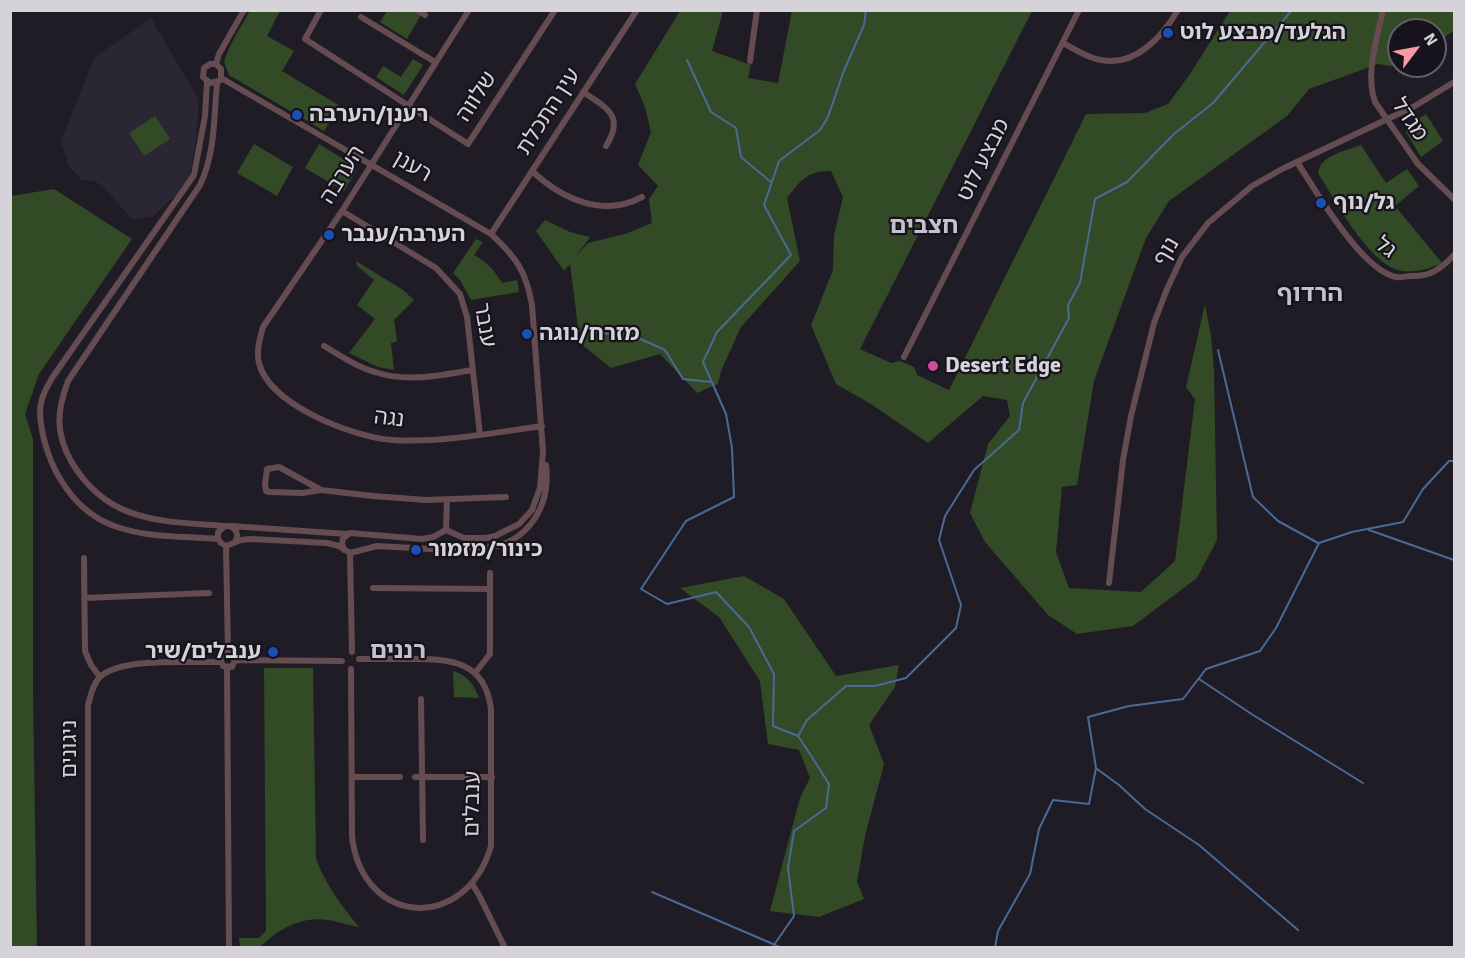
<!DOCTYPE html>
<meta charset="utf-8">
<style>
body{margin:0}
#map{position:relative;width:1465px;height:958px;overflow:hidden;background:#201c26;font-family:Signika,sans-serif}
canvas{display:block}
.frame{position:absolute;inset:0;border:12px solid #d5d2d9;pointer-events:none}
.north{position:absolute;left:1387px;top:18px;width:60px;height:60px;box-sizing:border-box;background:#17131c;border:2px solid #635f68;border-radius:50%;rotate:58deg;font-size:16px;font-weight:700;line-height:24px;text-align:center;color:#d5d2d9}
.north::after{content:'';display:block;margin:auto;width:21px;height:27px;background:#f49aa5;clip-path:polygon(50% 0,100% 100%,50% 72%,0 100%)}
</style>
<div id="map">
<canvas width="1465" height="958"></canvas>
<div class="frame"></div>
<div class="north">N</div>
</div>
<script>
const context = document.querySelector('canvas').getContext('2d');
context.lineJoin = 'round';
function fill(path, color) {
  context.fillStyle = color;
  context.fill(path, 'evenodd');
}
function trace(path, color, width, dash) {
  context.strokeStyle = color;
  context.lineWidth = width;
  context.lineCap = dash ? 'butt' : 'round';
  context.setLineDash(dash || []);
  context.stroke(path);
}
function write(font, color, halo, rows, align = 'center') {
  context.font = font + ' Signika,"Noto Sans Hebrew",sans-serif';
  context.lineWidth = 4.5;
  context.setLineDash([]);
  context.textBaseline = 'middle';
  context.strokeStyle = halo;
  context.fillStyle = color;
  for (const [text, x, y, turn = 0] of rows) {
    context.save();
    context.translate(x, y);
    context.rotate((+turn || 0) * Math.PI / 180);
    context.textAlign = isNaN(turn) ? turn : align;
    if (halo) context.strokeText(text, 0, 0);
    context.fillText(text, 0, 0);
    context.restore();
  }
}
fill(new Path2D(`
 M151,18L199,100L196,140L190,176L176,195L152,217L132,219L106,190L95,181L82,180L68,165L61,141L94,58Z`), '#2b2633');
fill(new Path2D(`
 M250,11H280L267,36L294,51L282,71L340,106L324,131L229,75L224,62C229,44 241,27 250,11Z
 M387,11H413L421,15L407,39L380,22Z
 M680,11H723L712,51L751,65L748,78L778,83L792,11H1032L860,349L891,363L900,361L914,367L917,375L949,390L1086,114L1145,113L1168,104L1190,74L1230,11H1454V31L1435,43V30H1399V65L1396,67L1378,64L1309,89L1287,116L1169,201L1146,238L1094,381L1077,485L1062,487L1056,552L1069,588L1141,592L1175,561L1195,399L1186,387L1205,304L1211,336L1214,370L1217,540L1197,578L1133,626L1077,634L1048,615L985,542L970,513L988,444L1010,416L1007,400L983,396L928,443L871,404L836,384L811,325L833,270L834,235L843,197L831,171C808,170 800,181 787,198L800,261L741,327L721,371L718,384L697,393L660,354L611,368L580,343L570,264L564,271L536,231L545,220L570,232L590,237L576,256L588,243L625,234L652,223L649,199L658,186L638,165L651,132L645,107L635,84Z
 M413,59L423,65L404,95L376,77L383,66L401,77Z
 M1426,114L1443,141L1421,157L1406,132V127Z
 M155,116L170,139L144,156L129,133Z
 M254,144L293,167L277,196L237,173Z
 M319,144L353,165L356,171L344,191L305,168Z
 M1361,145L1386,183L1407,169L1419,186L1395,206L1442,263C1429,269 1411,274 1397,270C1366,259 1335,200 1318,173C1320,155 1346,151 1361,145Z
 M54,189L132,239L39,374L25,414L33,439V692L37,947H11V196Z
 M476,239L483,242L474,255C487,262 495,271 502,283L517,280L519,292L471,300L460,280L453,273Z
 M356,261L403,290L414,300L394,320L397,341L391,343L394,370L378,367L349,353L375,319L357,305L374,280L357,266Z
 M744,576L784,599L836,676L899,665L895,687L869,725L884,764L865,836L857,882L864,899L819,917L770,911L800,798L810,778L799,750L768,744L760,681L719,617L680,588Z
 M264,668H313L316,859C326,885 341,905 359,927C348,925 337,921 327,920C300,916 278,930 260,947H240L239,938H259L266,931Z
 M453,671C467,675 474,684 479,698L454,697Z`), '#324a26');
trace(new Path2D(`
 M687,60L711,112L736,128L741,157L771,182
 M595,332L638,338L665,350L683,379L711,382
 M1218,350L1253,497L1278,521L1318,543
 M1369,530L1454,560
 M1199,679L1253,715L1363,783
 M798,736L807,720L846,686H875L906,678L956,628L961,605L939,540L945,516L974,470L1019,430L1023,403L1069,318L1068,305L1080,283L1095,199L1127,182L1174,134L1213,103L1292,10
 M1097,769L1119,785L1145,809L1199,845L1298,930
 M652,892L773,944
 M783,948L774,945L794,916L788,868L794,831L826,808L829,784L810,754L798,736L773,726L774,674L749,627L716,592L667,604L641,589L686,521L734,497L732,448L726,414L703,362L717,332L791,255L764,205L779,161L820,130L828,117L843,73L864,25L866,10
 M995,948L998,931L1030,874L1039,829L1053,800L1089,804L1096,768L1088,717L1129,706L1183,699L1206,669L1260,651L1276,628L1319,543L1352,532L1403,522L1423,489L1449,461H1454`), '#4a6a96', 2);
trace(new Path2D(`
 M321,10L305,39L468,144L555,10
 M418,10L425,15
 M469,10L342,211L263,327C260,338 256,351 259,363C269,405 353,437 392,440C442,443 492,433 542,426
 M1383,10C1377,40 1365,73 1375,102L1418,164L1454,199
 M361,17L435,62
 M1063,43C1075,49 1087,58 1101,60C1135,67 1162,37 1178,10
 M750,61L757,10
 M216,64L219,54L244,10
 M216,64H210L204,68L203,77L210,83L219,81
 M216,64L221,69V78
 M221,78L491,234C516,257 526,271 532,305L543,452L540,488L532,510L519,524L495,536L486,538H464L446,530L433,537L422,539L350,533L343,538L342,544L344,550
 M207,82L205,116L194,175L52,378C49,384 44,391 42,399C39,408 40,420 42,430C50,472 75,513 117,527C149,538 185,536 218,539
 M217,83C214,117 215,154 200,185L68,381C57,411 55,432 71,461C107,523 160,521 225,526
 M583,92C607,108 625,116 606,146
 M1297,162C1316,191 1362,271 1396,277C1400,278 1406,276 1410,276C1430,277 1441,269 1454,255
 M532,171C562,199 603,218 642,197
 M342,211L436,268L460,294L467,317L480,435
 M491,234L637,10
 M324,346C341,356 357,367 375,372C407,383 441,375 473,370
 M904,357L1079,10
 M321,490L279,467L267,469L265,484L266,491L270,492L303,493L321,490L373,496L426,500L506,497
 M231,526L347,534
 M446,530L447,500
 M226,546L241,540L251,539L327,543L339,546L350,553L377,546L448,550C460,546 473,550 485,548C528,544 551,506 546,465
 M226,546L228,652
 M226,546L221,543L218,539V532L225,526C235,525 240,534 235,542
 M350,553L352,652
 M84,558L85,651L91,665L100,677
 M1109,583L1123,460L1131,416L1154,323L1167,289L1182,257L1208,223L1252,186L1282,169L1415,106L1454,82
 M373,588L490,589
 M84,598L209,593
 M228,652L223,654L220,658L223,666L232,667L235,660
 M235,660L342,661
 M227,668L229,948
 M351,669L352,836C362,927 466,933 491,846V709C485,661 451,659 411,659C393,659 376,659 359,659
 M475,673L490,654V573
 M421,699L423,840
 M352,777H400
 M415,777H492
 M472,884L479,895L505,948
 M88,948V705C91,695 93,683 101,676C123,657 191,663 220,662`), '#654c51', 6);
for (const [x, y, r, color] of [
 [1168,33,6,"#1a4fb4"],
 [297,115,6,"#1a4fb4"],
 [1321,203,6,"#1a4fb4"],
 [329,235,6,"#1a4fb4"],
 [527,334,6,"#1a4fb4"],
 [933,366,6,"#d1479c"],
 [416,550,6,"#1a4fb4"],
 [273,652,6,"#1a4fb4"]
]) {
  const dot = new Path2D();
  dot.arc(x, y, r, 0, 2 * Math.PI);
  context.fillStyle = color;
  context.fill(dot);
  trace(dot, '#17131c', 2);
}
write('bold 22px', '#d5d2d9', '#17131c', [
 ["הגלעד/מבצע לוט",1180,33],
 ["רענן/הערבה",309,115],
 ["גל/נוף",1333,203],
 ["הערבה/ענבר",341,235],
 ["מזרח/נוגה",539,334],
 ["Desert Edge",945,366],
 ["כינור/מזמור",428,550],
 ["ענבלים/שיר",261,652,"right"]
], 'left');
write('22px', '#d5d2d9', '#17131c', [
 ["שלווה",477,97,-57],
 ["עין התכלת",549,112,-57],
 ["מגדל",1409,120,56],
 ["מבצע לוט",984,160,-63],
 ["רענן",412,167,30],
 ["הערבה",343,175,-58],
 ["גל",1385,248,37],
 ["נוף",1167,252,-59],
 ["ענבר",484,325,80],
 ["נגה",389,419,7],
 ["ניגונים",70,749,-90],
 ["ענבלים",473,804,-89]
]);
write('bold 24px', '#c5c0cd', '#17131c', [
 ["חצבים",924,227],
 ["הרדוף",1310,295],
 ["רננים",398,652]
]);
</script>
